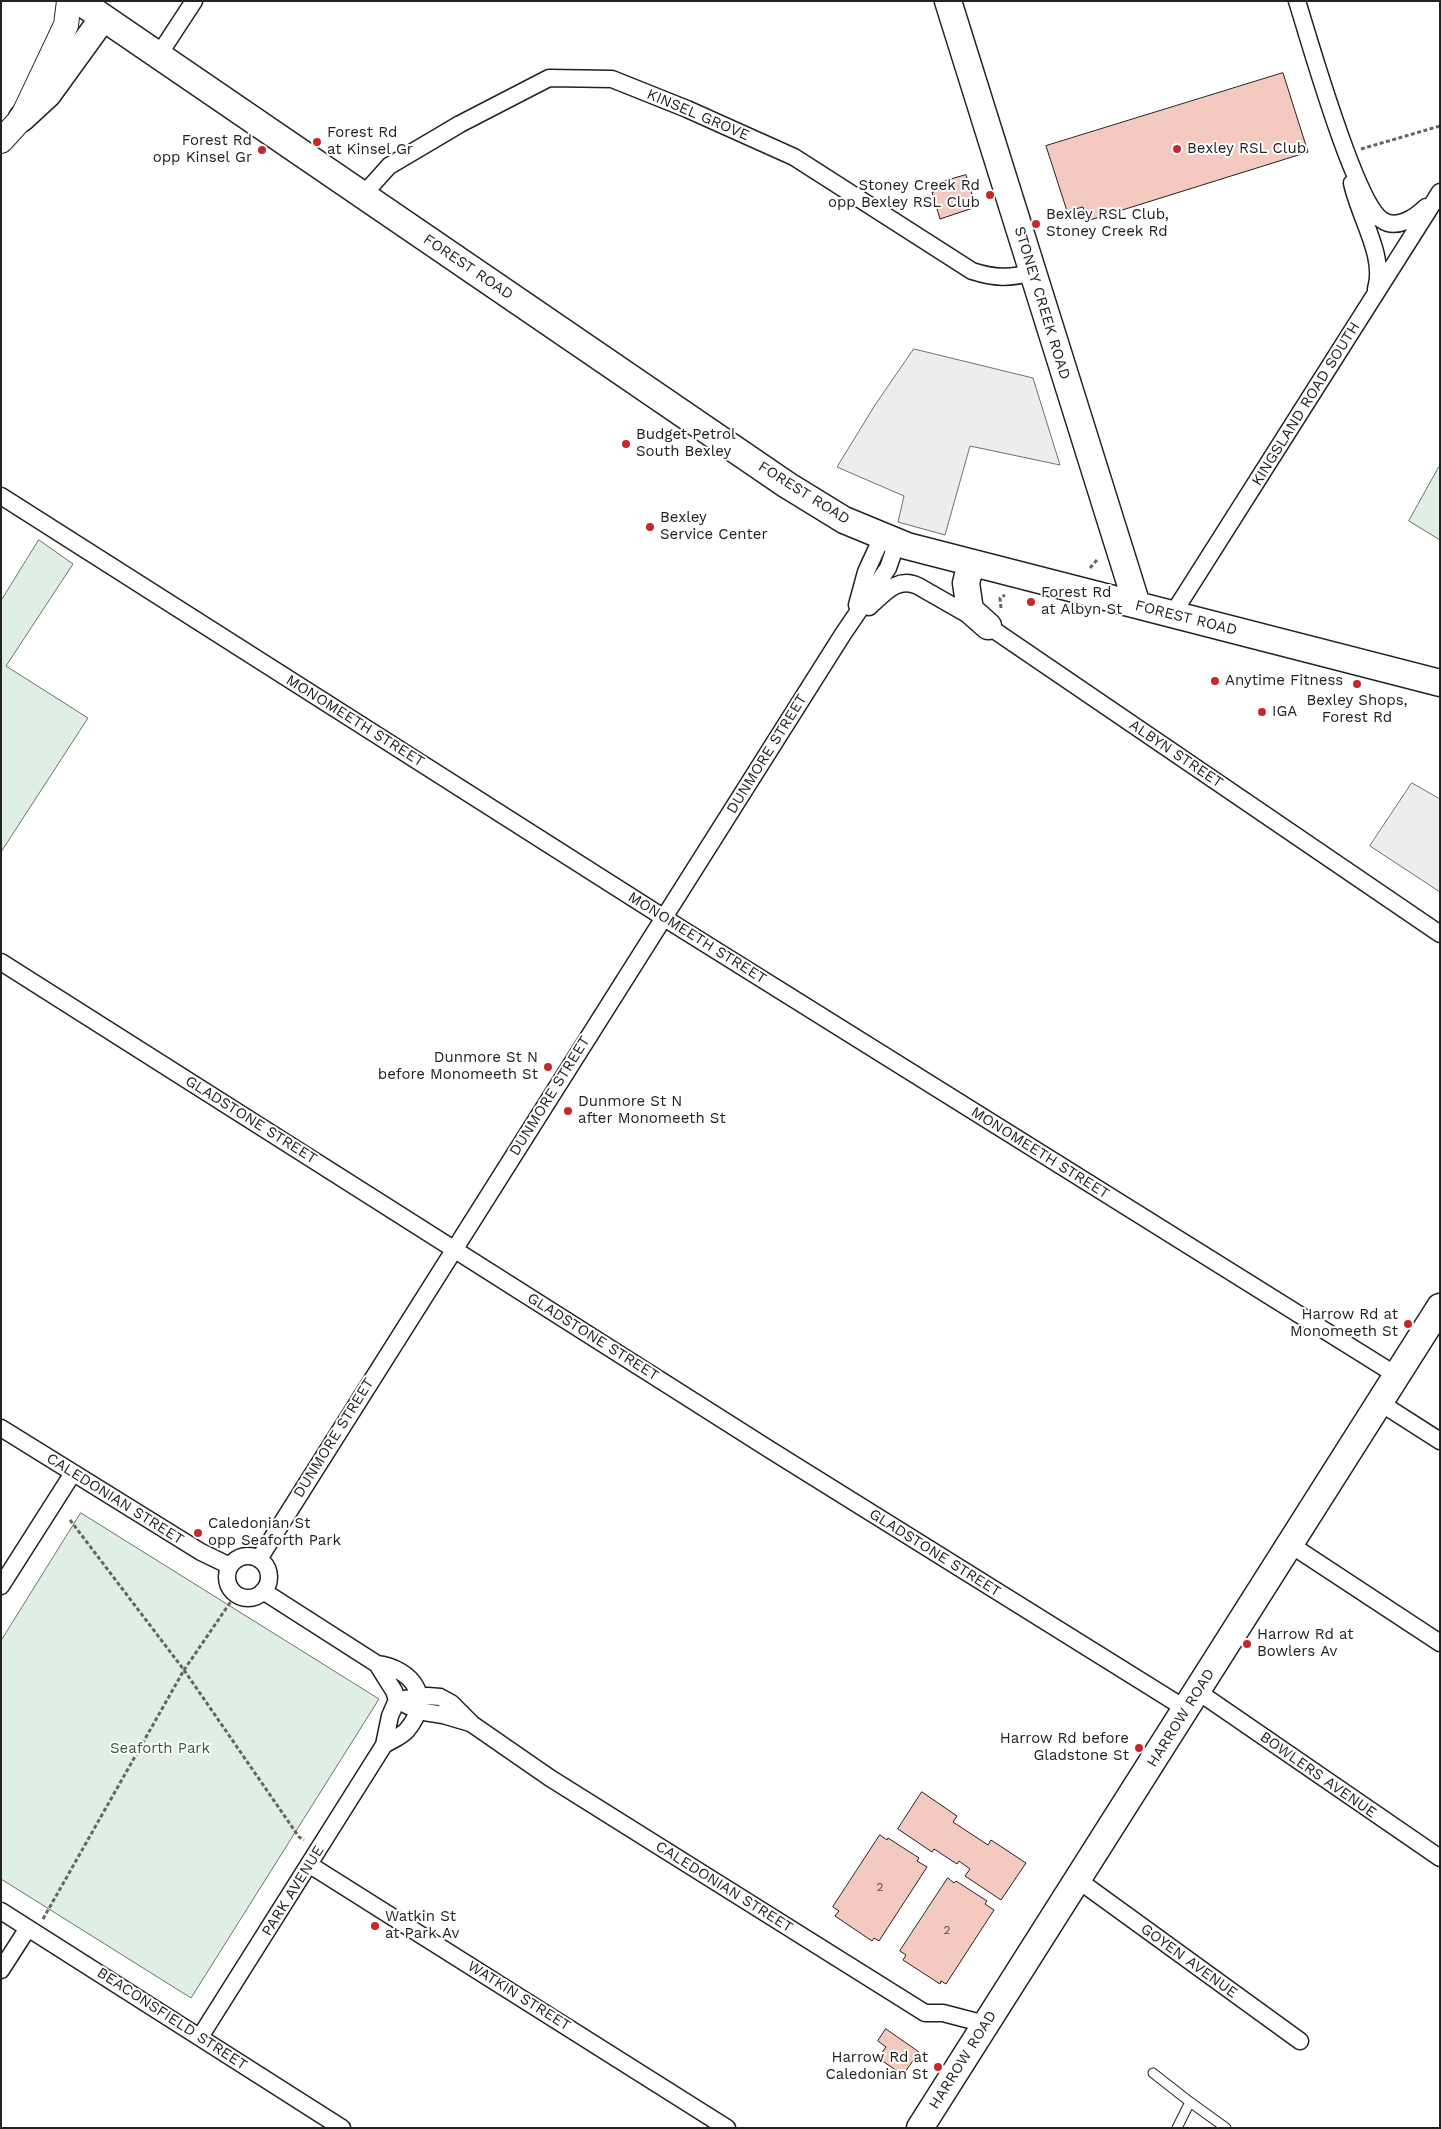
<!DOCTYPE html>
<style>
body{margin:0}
#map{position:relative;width:1441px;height:2129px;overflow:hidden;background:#fff;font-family:"Work Sans",sans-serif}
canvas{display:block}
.frame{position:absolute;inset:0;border:2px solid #222;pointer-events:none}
</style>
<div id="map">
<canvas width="1441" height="2129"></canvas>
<div class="frame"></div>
</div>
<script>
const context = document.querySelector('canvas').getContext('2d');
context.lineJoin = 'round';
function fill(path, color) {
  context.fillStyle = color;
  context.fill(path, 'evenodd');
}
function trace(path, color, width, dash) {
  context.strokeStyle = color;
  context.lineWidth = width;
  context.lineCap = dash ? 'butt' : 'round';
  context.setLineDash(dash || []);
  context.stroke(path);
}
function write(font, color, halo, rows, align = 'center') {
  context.font = font + ' "Work Sans",sans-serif';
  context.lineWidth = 4;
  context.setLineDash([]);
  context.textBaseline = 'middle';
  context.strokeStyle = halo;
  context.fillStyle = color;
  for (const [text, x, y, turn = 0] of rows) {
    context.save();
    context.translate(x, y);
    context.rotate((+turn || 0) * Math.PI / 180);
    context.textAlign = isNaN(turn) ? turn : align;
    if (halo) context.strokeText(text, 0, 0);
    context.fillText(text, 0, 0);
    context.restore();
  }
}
const green = new Path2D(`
 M1439,467H1440V540L1409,521Z
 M39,540L73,564L6,666L88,718L1,852V601Z
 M81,1513L379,1699L191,1998L1,1879V1641Z`);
fill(green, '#e0efe3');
trace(green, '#6f6f6f', 1);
const parking = new Path2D(`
 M914,349L1033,378L1060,465L970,446L945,535L898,522L904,496L837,467L875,405Z
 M1412,783L1440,799V892L1370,846Z`);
fill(parking, '#ededed');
trace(parking, '#6f6f6f', 1);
const building = new Path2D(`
 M1283,73L1308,152L1087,221L1083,207L1067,211L1046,146Z
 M966,175L976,207L940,219L932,192H934L933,187L939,185L938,183Z
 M922,1792L957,1816L953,1822L988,1845L991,1840L1026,1863L1001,1900L965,1876L970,1869L959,1861L957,1864L934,1849L932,1852L898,1829Z
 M880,1835L887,1840L888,1838L919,1858L917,1861L927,1867L879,1941L874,1938L872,1941L835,1916L839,1911L833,1907Z
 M948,1878L954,1883L956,1881L987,1901L985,1904L994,1910L946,1984L941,1981L940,1984L903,1960L906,1955L900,1951Z
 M886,2029L919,2052L903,2075L878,2058L886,2047L878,2041Z`);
fill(building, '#f3c9c0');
trace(building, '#222', 1);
const service = new Path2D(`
 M1153,2073L1190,2102
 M1177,2128L1190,2102L1226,2128`);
const minor = new Path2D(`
 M1297,1C1309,39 1355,203 1382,220C1396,230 1415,218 1426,207
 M158,56L194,1
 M1352,183C1359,217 1386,256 1376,289
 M363,195L389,166L460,124L549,78L612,79L687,109L794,157L972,271C994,278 1010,279 1032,272
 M1,496L677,926L1396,1375
 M857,605L866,572L882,537
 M869,607C884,594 897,576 918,586L988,626L1440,934
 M1172,615L1440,192
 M1,962L772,1451L1186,1709
 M1379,1402L1440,1441
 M1,1428L201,1552L230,1566
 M1291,1545L1440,1643
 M227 1577a21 21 0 1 1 42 0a21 21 0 1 1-42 0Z
 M259,1559L843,634L888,568L897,542
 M1,1586L73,1473
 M263,1591L377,1664C413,1669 434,1698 407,1730C402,1736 392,1740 384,1745
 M377,1664L394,1691L397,1700L418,1711L443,1715L470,1723
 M1197,1691L1440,1858
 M397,1700L428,1696L440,1697L451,1703L472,1724L550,1778L925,2013H943L985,2024
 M310,1865L727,2128
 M1078,1880L1300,2041
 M1,1911L342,2128
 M1,1970L28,1928
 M200,2037L384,1745L390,1716L397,1700`);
const secondary = new Path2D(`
 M1,141L22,118L66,25L69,1`);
const primary = new Path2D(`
 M79,1L787,485L844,520L907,546L1440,683
 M948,1L1137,605
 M22,118L48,94L103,18
 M971,563L966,583L970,610L988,626
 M920,2128L1440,1307`);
trace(service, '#222', 11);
trace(minor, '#222', 19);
trace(secondary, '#222', 26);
trace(primary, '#222', 29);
trace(new Path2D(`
 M1361,149L1440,126
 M1090,568L1097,560
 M1001,608L1000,598L1005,595
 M70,1520L184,1670L299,1837L304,1840
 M43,1919L184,1670L236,1594`), '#646464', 3, [4, 2.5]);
trace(service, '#fff', 9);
trace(minor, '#fff', 16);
trace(secondary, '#fff', 24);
trace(primary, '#fff', 26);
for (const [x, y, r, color] of [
 [317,142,5,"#c62828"],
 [1177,149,5,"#c62828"],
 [262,150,5,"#c62828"],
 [990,195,5,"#c62828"],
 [1036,224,5,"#c62828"],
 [626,444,5,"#c62828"],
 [650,527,5,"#c62828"],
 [1031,602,5,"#c62828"],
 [1215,681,5,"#c62828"],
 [1357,684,5,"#c62828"],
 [1262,712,5,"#c62828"],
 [548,1067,5,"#c62828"],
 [568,1111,5,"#c62828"],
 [1408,1324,5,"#c62828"],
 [198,1533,5,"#c62828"],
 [1247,1644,5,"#c62828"],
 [1139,1748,5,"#c62828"],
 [375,1926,5,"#c62828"],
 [938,2067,5,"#c62828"]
]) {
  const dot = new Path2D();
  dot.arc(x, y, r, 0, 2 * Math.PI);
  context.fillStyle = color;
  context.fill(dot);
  trace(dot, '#fff', 2);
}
write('12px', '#564c4a', null, [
 ["2",880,1887],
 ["2",947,1930]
]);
write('15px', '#222', '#fff', [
 ["KINSEL GROVE",698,115,23],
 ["FOREST ROAD",468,267,34],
 ["STONEY CREEK ROAD",1042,303,73],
 ["KINGSLAND ROAD SOUTH",1306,404,-58],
 ["FOREST ROAD",804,493,32],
 ["FOREST ROAD",1186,618,14],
 ["MONOMEETH STREET",355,721,32],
 ["DUNMORE STREET",767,754,-58],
 ["ALBYN STREET",1176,754,34],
 ["MONOMEETH STREET",697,938,32],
 ["DUNMORE STREET",550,1096,-58],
 ["GLADSTONE STREET",251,1120,32],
 ["MONOMEETH STREET",1040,1153,32],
 ["GLADSTONE STREET",593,1337,32],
 ["DUNMORE STREET",334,1438,-58],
 ["CALEDONIAN STREET",115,1499,32],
 ["GLADSTONE STREET",935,1553,32],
 ["HARROW ROAD",1181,1718,-58],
 ["BOWLERS AVENUE",1318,1775,35],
 ["CALEDONIAN STREET",724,1887,32],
 ["PARK AVENUE",293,1891,-58],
 ["GOYEN AVENUE",1189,1961,36],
 ["WATKIN STREET",519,1996,32],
 ["BEACONSFIELD STREET",172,2019,33],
 ["HARROW ROAD",963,2060,-58]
]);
write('15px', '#222', '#fff', [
 ["Forest Rd",327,133],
 ["at Kinsel Gr",327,150],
 ["Forest Rd",252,141,"right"],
 ["opp Kinsel Gr",252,158,"right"],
 ["Bexley RSL Club",1187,149],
 ["Stoney Creek Rd",980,186,"right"],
 ["opp Bexley RSL Club",980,203,"right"],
 ["Bexley RSL Club,",1046,215],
 ["Stoney Creek Rd",1046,232],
 ["Budget Petrol",636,435],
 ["South Bexley",636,452],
 ["Bexley",660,518],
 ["Service Center",660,535],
 ["Forest Rd",1041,593],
 ["at Albyn St",1041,610],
 ["Anytime Fitness",1225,681],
 ["Bexley Shops,",1357,701,"center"],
 ["Forest Rd",1357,718,"center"],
 ["IGA",1272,712],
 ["Dunmore St N",538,1058,"right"],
 ["before Monomeeth St",538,1075,"right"],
 ["Dunmore St N",578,1102],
 ["after Monomeeth St",578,1119],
 ["Harrow Rd at",1398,1315,"right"],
 ["Monomeeth St",1398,1332,"right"],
 ["Caledonian St",208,1524],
 ["opp Seaforth Park",208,1541],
 ["Harrow Rd at",1257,1635],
 ["Bowlers Av",1257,1652],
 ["Harrow Rd before",1129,1739,"right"],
 ["Gladstone St",1129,1756,"right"],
 ["Watkin St",385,1917],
 ["at Park Av",385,1934],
 ["Harrow Rd at",928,2058,"right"],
 ["Caledonian St",928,2075,"right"]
], 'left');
write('15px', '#2f5e38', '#fff', [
 ["Seaforth Park",160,1749]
]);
</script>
